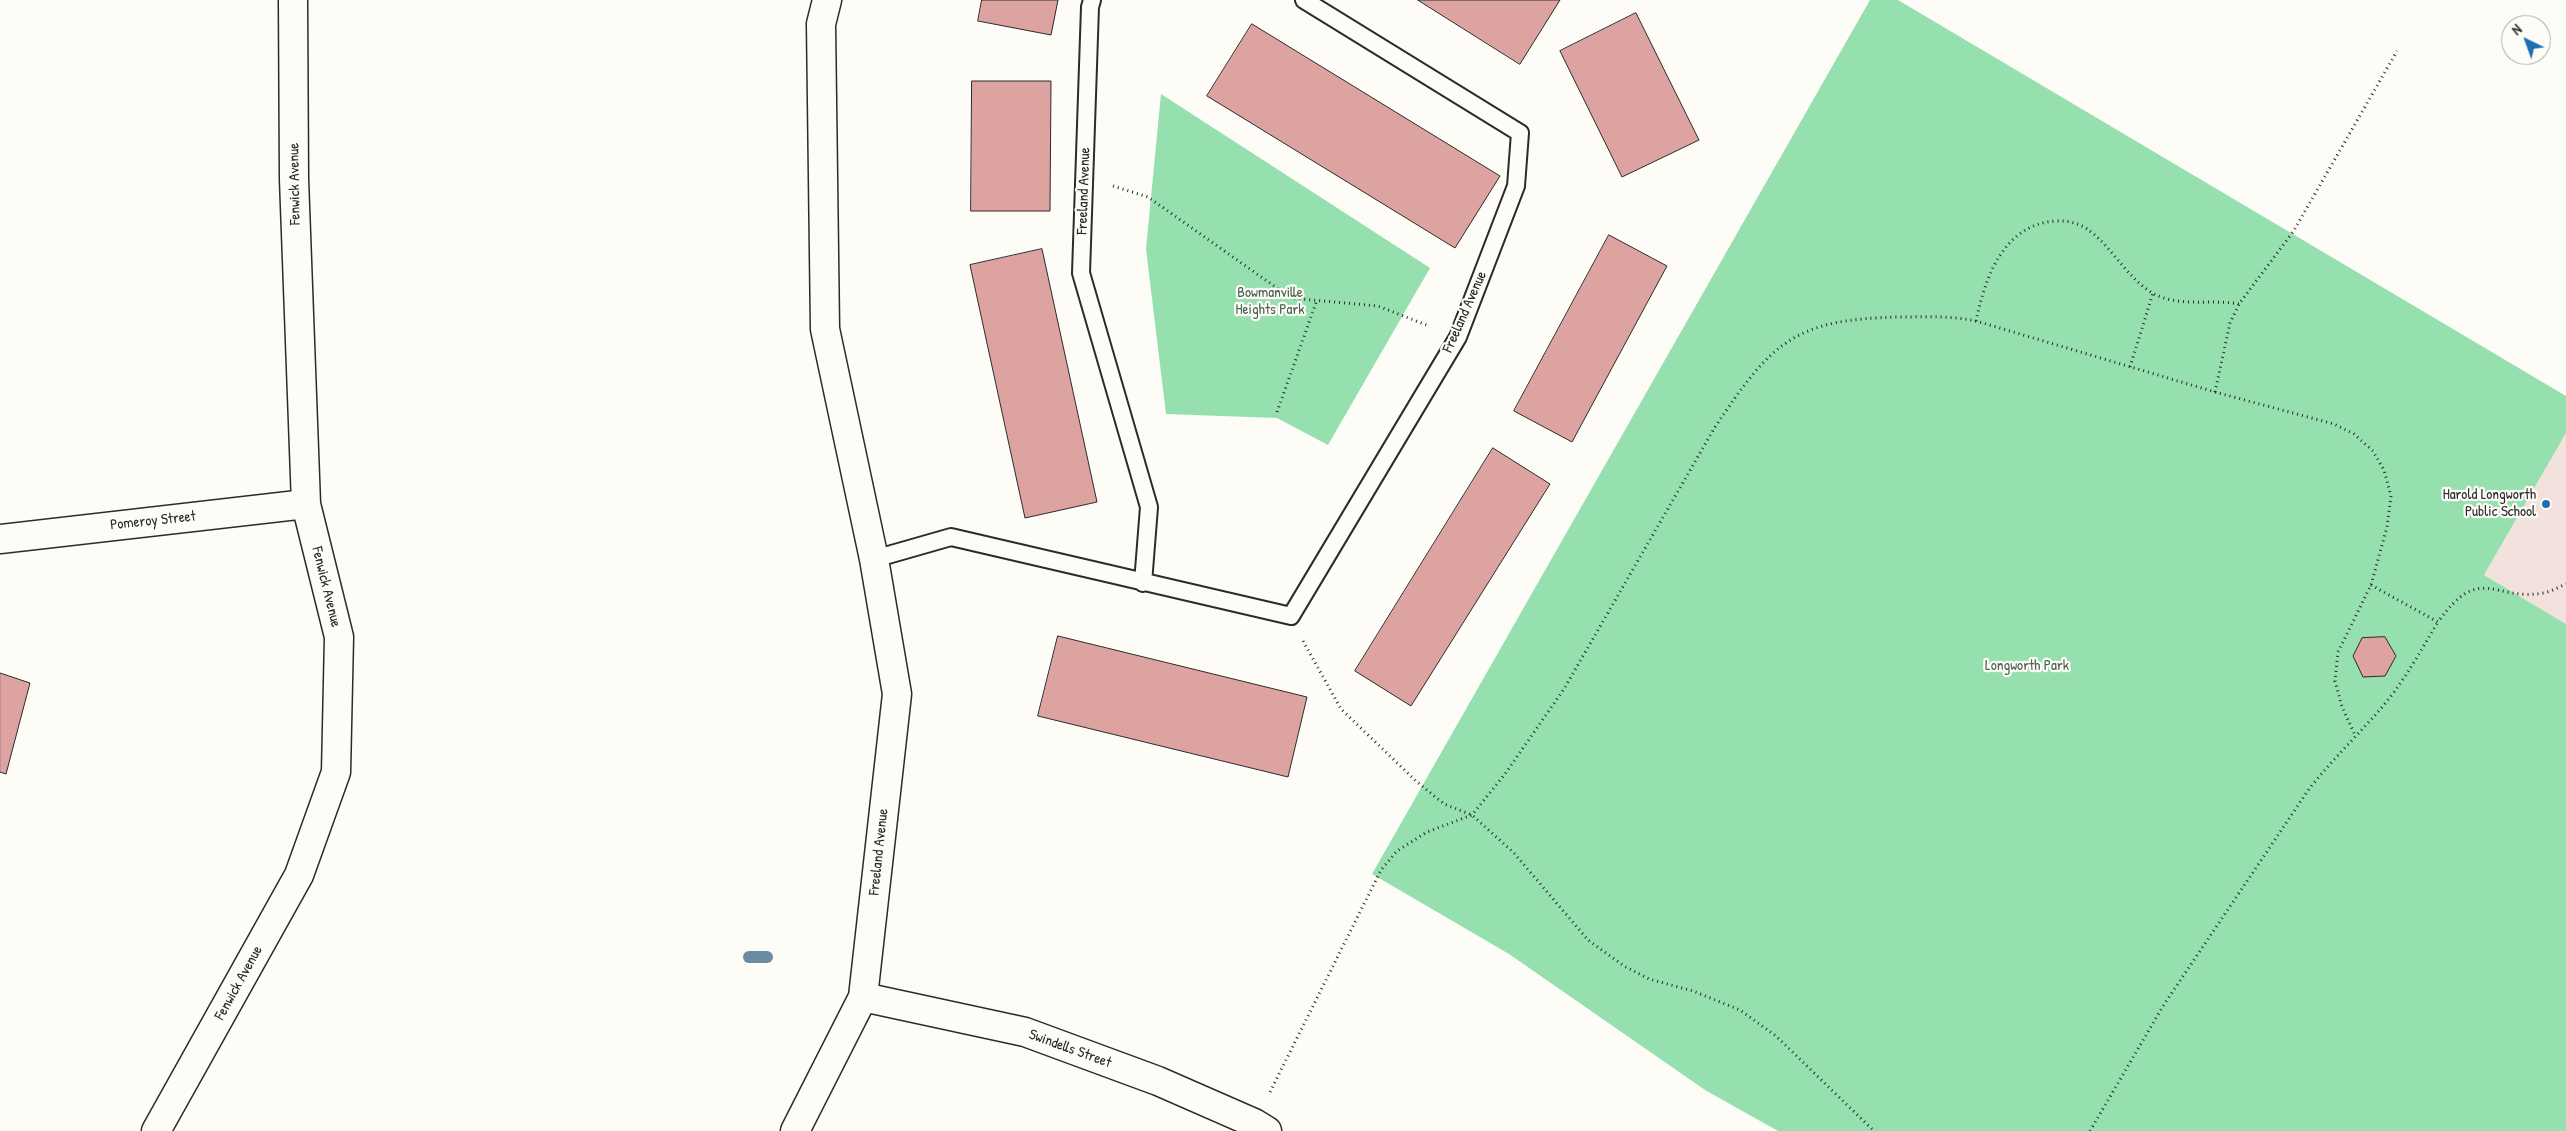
<!DOCTYPE html>
<style>
body{margin:0}
#map{position:relative;width:2566px;height:1131px;overflow:hidden;background:#fdfcf7;font-family:"Patrick Hand",sans-serif}
canvas{display:block}
.north{position:absolute;left:2501px;top:15px;width:50px;height:50px;box-sizing:border-box;background:#fdfcf7;border:1px solid #a9a8a5;border-radius:50%;rotate:318deg;font-size:14px;font-weight:700;line-height:20px;text-align:center;color:#2b2b2b}
.north::after{content:'';display:block;margin:auto;width:18px;height:22px;background:#1f6fb2;clip-path:polygon(50% 0,100% 100%,50% 72%,0 100%)}
</style>
<div id="map">
<canvas width="2566" height="1131"></canvas>
<div class="north">N</div>
</div>
<script>
const context = document.querySelector('canvas').getContext('2d');
context.lineJoin = 'round';
function fill(path, color) {
  context.fillStyle = color;
  context.fill(path, 'evenodd');
}
function trace(path, color, width, dash) {
  context.strokeStyle = color;
  context.lineWidth = width;
  context.lineCap = dash ? 'butt' : 'round';
  context.setLineDash(dash || []);
  context.stroke(path);
}
function write(font, color, halo, rows, align = 'center') {
  context.font = font + ' "Patrick Hand",sans-serif';
  context.lineWidth = 4.5;
  context.setLineDash([]);
  context.textBaseline = 'middle';
  context.strokeStyle = halo;
  context.fillStyle = color;
  for (const [text, x, y, turn = 0] of rows) {
    context.save();
    context.translate(x, y);
    context.rotate((+turn || 0) * Math.PI / 180);
    context.textAlign = isNaN(turn) ? turn : align;
    if (halo) context.strokeText(text, 0, 0);
    context.fillText(text, 0, 0);
    context.restore();
  }
}
fill(new Path2D(`
 M2566,433V624L2484,575Z`), '#f3e1dd');
fill(new Path2D(`
 M1870,0H1898L2566,396V433L2484,575L2566,624V1131H1778L1705,1090L1509,954L1372,874Z
 M1161,94L1430,268L1328,445L1277,418L1166,414L1146,249Z`), '#96e0af');
trace(new Path2D(`
 M749,957H767`), '#6a8ba3', 12);
const building = new Path2D(`
 M982,0H1058L1051,35L978,21Z
 M1418,0H1560L1520,64Z
 M1636,13L1699,140L1622,177L1560,51Z
 M1252,24L1500,176L1455,248L1207,96Z
 M972,81H1051L1050,211H971Z
 M1609,235L1667,266L1572,442L1514,411Z
 M1042,249L1097,502L1025,518L970,265Z
 M1493,448L1550,484L1411,706L1355,671Z
 M1058,636L1307,697L1288,777L1038,716Z
 M2385,637L2396,656L2385,676L2363,677L2353,656L2362,638Z
 M0,673L30,683L6,774L0,772Z`);
fill(building, '#dda3a1');
trace(building, '#2b2b2b', 1);
const service = new Path2D(`
 M1092,0L1090,7L1081,273L1149,507L1143,583
 M874,559L951,537L1291,616L1458,337L1516,186L1520,133L1304,0`);
const minor = new Path2D(`
 M0,539L306,504
 M863,997L1025,1032L1158,1081L1254,1123L1267,1131
 M156,1131L299,875L336,772L339,637L306,504L294,179L293,0
 M795,1131L863,997L897,694L874,559L825,329L821,24L827,0`);
trace(service, '#2b2b2b', 20);
trace(minor, '#2b2b2b', 31);
trace(new Path2D(`
 M1113,186L1148,197L1291,298L1378,306L1429,326
 M1976,321C1985,278 2003,225 2055,221C2072,220 2084,225 2096,236C2116,254 2131,282 2156,295C2181,307 2212,299 2239,304
 M2130,367L2153,293
 M2215,392L2334,424L2354,434L2373,451L2384,470L2391,496L2387,527L2371,585L2338,652L2335,681L2342,707L2355,735
 M1277,412L1317,300
 M2371,585L2438,622C2481,562 2493,602 2544,593C2552,591 2559,587 2566,584
 M1303,641L1341,709L1416,781L1444,804L1472,815L1514,853L1588,940L1624,966L1649,979L1693,991L1740,1010L1776,1036L1874,1131
 M1270,1092L1381,870L1397,851L1427,832L1472,815L1505,774L1564,689L1715,427C1772,342 1794,319 1900,317C1928,317 1956,315 1983,323L2215,392L2230,323L2239,304L2293,232L2397,51
 M2090,1131L2163,1006L2309,789C2332,760 2359,734 2383,706C2405,680 2421,650 2438,622`), '#2b2b2b', 3, [1, 4]);
trace(service, '#fdfcf7', 16);
trace(minor, '#fdfcf7', 28);
for (const [x, y, r, color] of [
 [2546,504,5,"#1f6fb2"]
]) {
  const dot = new Path2D();
  dot.arc(x, y, r, 0, 2 * Math.PI);
  context.fillStyle = color;
  context.fill(dot);
  trace(dot, '#fdfcf7', 2);
}
write('15px', '#2b2b2b', '#fdfcf7', [
 ["Fenwick Avenue",295,184,-91],
 ["Freeland Avenue",1084,191,-88],
 ["Freeland Avenue",1465,312,-66],
 ["Pomeroy Street",153,521,-6],
 ["Fenwick Avenue",326,587,76],
 ["Freeland Avenue",879,852,-84],
 ["Fenwick Avenue",239,983,-61],
 ["Swindells Street",1070,1049,20]
]);
write('15px', '#4b6153', '#fdfcf7', [
 ["Bowmanville",1270,293],
 ["Heights Park",1270,310],
 ["Longworth Park",2027,666]
]);
write('15px', '#2b2b2b', '#fdfcf7', [
 ["Harold Longworth",2536,495],
 ["Public School",2536,512]
], 'right');
</script>
